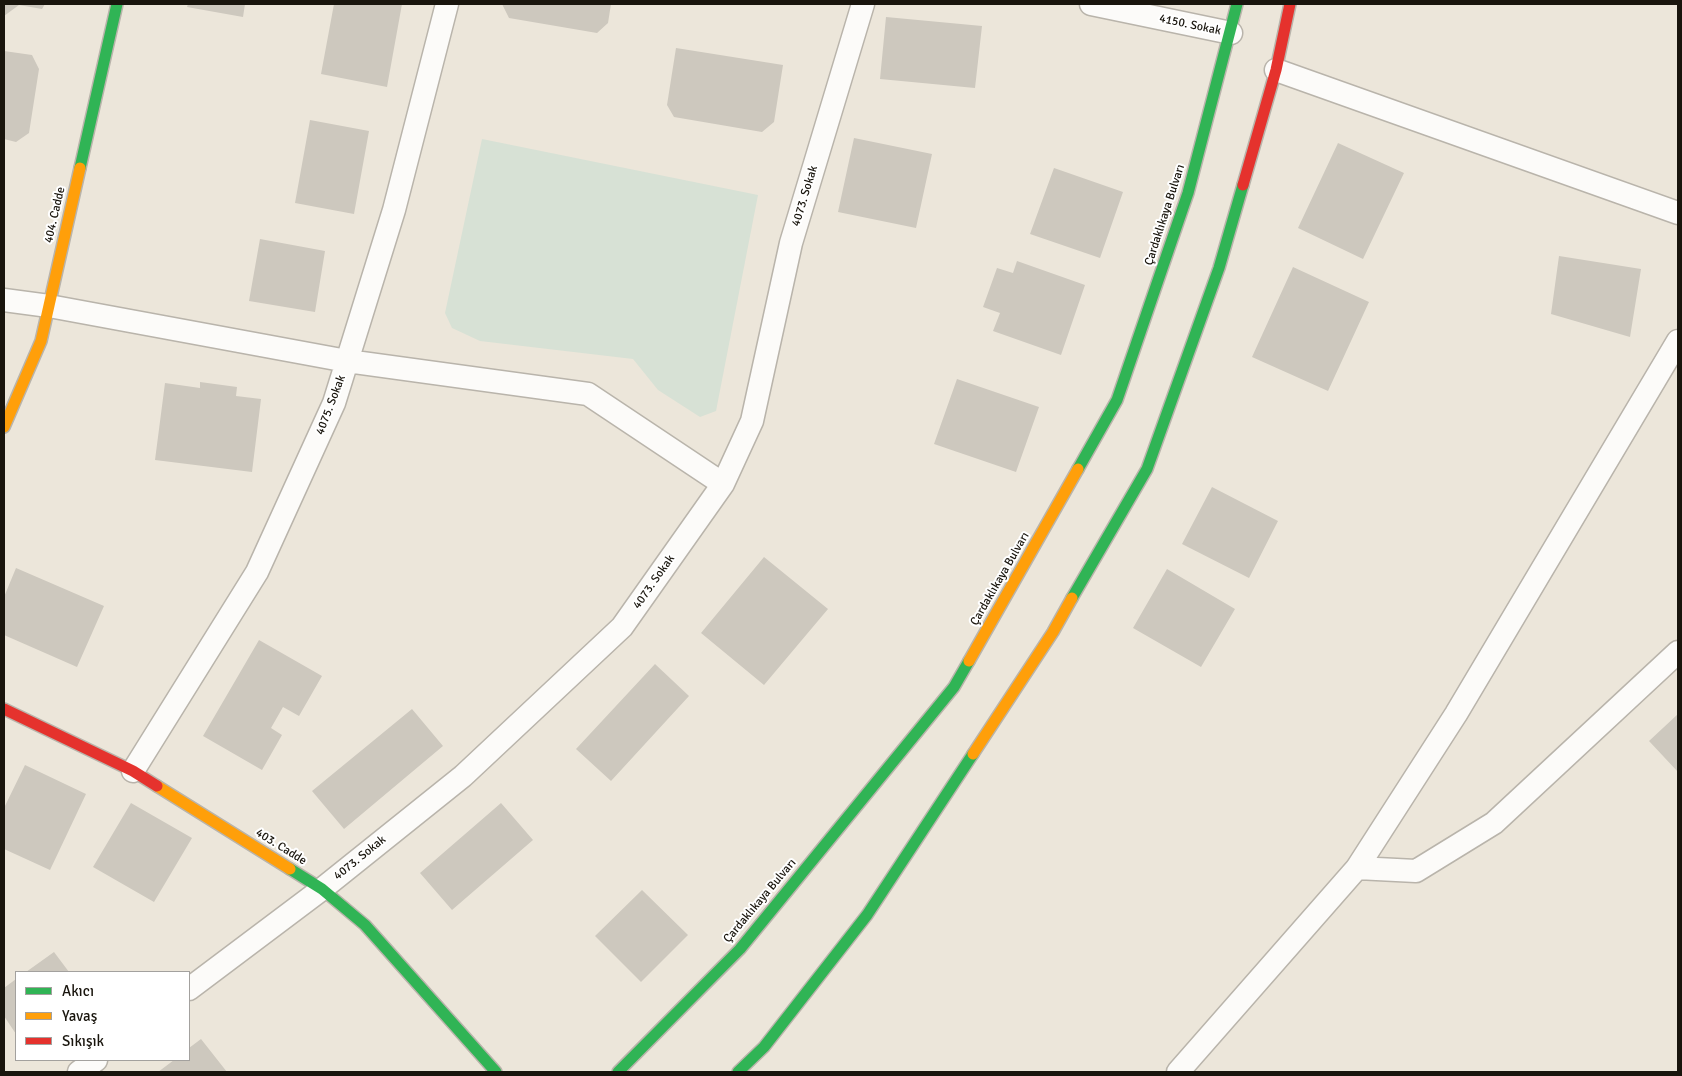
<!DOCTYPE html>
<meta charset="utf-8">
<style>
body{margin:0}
#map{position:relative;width:1682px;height:1076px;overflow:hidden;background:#ece6da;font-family:Signika,sans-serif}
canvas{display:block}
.frame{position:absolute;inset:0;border:5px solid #19150d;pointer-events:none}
.legend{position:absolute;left:15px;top:971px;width:175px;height:90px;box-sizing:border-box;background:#fff;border:1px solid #a3a19e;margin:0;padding:6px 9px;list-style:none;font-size:15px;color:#19150d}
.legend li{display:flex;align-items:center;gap:10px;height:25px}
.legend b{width:25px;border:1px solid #a3a19e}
</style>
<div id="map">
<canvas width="1682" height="1076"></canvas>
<div class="frame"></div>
<ul class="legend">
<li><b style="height:6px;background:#30b455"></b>Akıcı</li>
<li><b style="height:6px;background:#ff9f0a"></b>Yavaş</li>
<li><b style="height:6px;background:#e5322d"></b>Sıkışık</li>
</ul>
</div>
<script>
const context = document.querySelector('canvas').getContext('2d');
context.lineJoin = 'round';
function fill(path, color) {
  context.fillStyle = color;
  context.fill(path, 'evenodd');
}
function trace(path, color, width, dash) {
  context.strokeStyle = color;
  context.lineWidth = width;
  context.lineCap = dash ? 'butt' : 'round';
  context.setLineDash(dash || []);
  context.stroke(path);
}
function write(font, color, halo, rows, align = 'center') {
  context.font = font + ' Signika,sans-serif';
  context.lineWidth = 4;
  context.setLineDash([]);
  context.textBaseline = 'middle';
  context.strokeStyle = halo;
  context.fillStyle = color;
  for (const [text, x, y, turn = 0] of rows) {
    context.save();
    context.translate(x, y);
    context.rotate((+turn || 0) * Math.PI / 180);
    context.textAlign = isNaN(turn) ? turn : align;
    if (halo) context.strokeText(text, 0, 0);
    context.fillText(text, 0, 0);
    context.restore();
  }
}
fill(new Path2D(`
 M482,139L758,195L716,411L700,417L658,390L633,359L480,341L452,328L445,313Z`), '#d7e1d5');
fill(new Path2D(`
 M4,4H45L42,9L19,5L4,16Z
 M188,4H245L243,17L187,7Z
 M334,4H402L387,87L321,74Z
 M502,4H611L608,23L597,33L509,18Z
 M886,17L982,26L975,88L880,79Z
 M676,48L783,65L774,122L762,132L674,117L667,105Z
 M4,51L32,55L39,69L29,133L16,142L4,139Z
 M310,120L369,131L354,214L295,203Z
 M854,138L932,154L916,228L838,212Z
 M1338,143L1404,173L1363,259L1298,228Z
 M1054,168L1123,192L1100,258L1030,234Z
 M260,239L325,251L315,312L249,301Z
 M1559,256L1641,269L1630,337L1551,314Z
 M1017,261L1085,285L1061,355L993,331L1000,313L983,307L997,268L1013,273Z
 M1293,267L1369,302L1328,391L1252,357Z
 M957,379L1039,407L1016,472L934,444Z
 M200,382L237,387L236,396L261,399L252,472L155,460L165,383L200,388Z
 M1212,487L1278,521L1249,578L1182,544Z
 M764,557L828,609L764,685L701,633Z
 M16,568L104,606L77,667L4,635V597Z
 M1167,569L1235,609L1201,667L1133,628Z
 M259,640L322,676L299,716L283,707L271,728L282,735L262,770L203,736Z
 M655,664L689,696L611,781L576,749Z
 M412,709L443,746L344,829L312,791Z
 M1678,714V772L1649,741Z
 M25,765L86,794L50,870L4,849V808Z
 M131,803L192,838L154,902L93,867Z
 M501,803L533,840L452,910L420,873Z
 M642,890L688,935L641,982L595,936Z
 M54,952L69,972H26Z
 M16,979V1034L4,1016V988Z
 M201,1039L227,1072H158L174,1060H189V1048Z`), '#cdc8be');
const street = new Path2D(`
 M1091,4L1231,33
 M1276,70L1678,213
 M4,300L49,306L347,361L588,394L723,484
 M133,771L257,572L334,403L394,210L447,4
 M1357,868L1416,871L1494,823L1678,652
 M189,989L322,889L463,776L622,627L723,484L752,421L791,243L863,4
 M79,1072L96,1060
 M1178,1072L1357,868L1456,714L1678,341`);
const fast = new Path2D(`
 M80,168L117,4
 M1078,469L1117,400L1188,193L1237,4
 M1072,598L1147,469L1219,268L1243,185
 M290,869L322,889L365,925L496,1072
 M618,1072L740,949L954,687L969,661
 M738,1072L764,1047L867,915L973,754`);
const slow = new Path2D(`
 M4,427L41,341L80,168
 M969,661L1078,469
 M973,754L1053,632L1072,598
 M157,786L290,869`);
const jam = new Path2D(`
 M1243,185L1276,70L1290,4
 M4,709L133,771L157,786`);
trace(street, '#b9b4ab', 25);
trace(fast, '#b9b4ab', 14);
trace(slow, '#b9b4ab', 14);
trace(jam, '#b9b4ab', 14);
trace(street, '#fcfbf9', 22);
trace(fast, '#30b455', 11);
trace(slow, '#ff9f0a', 11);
trace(jam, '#e5322d', 11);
write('12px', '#19150d', '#fff', [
 ["4150. Sokak",1190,25,12],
 ["4073. Sokak",805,196,-73],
 ["404. Cadde",55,215,-77],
 ["Çardaklıkaya Bulvarı",1165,215,-72],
 ["4075. Sokak",331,405,-69],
 ["Çardaklıkaya Bulvarı",1000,579,-60],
 ["4073. Sokak",654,582,-55],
 ["403. Cadde",281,847,32],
 ["4073. Sokak",360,858,-39],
 ["Çardaklıkaya Bulvarı",760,901,-50]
]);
</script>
